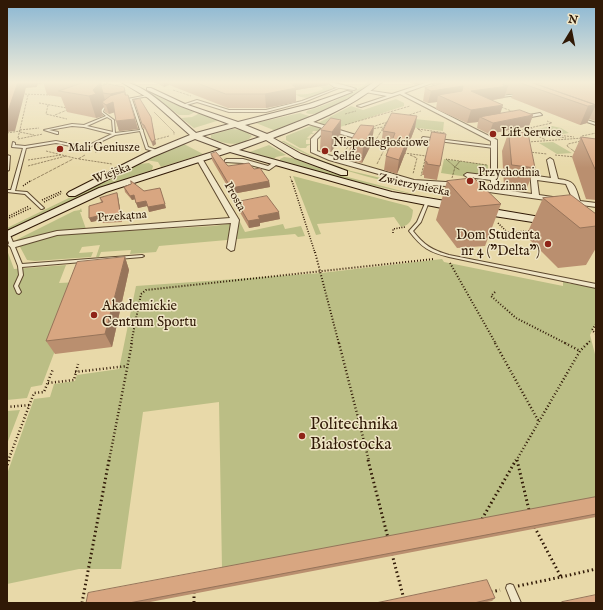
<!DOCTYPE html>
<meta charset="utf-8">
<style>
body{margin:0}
#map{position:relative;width:603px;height:610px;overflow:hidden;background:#e8d9a9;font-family:"IM FELL English",serif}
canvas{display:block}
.frame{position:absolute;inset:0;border:8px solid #301906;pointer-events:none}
.north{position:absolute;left:551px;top:12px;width:40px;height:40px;-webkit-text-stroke:3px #f0e6c7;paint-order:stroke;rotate:10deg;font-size:11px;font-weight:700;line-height:16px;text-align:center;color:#301906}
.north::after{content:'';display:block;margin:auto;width:14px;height:18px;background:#301906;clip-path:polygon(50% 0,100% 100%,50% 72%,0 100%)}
</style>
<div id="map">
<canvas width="603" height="610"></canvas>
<div class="frame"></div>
<div class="north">N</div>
</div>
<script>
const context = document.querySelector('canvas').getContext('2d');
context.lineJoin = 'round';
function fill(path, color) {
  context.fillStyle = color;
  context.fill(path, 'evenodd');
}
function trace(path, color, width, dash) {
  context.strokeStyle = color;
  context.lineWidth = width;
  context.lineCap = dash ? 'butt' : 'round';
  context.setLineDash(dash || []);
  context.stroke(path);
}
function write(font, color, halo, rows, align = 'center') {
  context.font = font + ' "IM FELL English",serif';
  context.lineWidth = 3;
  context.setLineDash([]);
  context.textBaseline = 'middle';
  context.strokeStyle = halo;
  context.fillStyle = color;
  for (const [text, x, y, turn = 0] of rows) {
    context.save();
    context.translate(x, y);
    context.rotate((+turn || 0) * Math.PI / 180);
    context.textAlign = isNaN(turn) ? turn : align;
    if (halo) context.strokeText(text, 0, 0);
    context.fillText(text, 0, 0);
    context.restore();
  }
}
fill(new Path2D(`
 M128,82H132L163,99L195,112L189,115H179L140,88Z
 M369,82H371C359,93 322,119 306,113L307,111C330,104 349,95 369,82Z
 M327,84L333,88C320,94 308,103 295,94C305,95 316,93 323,89L319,86Z
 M396,99L404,103V106L337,128L316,124L351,106L363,110Z
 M200,113L220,120L194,128L181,118L192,117Z
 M300,113L312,117L276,131L256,123Z
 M405,118L444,122L443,131L401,126Z
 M313,125L321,128L318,131H313L312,133L315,134H311L307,138L311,139L306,140V144H312L307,146L306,148H300L286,140V136Z
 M552,126L561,128L569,133C558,135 548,134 537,129Z
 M232,129L243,130L252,136C242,148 223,144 211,138V135Z
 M281,141H284L316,158L351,171L428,189H422C370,179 328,168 281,141Z
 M553,142L572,153L557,154L539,143Z
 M182,143L203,154L161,167L158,162L146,160Z
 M269,145L286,155L276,157L273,160L247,153Z
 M284,157L292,158L332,173L421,196L334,177L280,162V159Z
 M444,159L488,165V180L441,173Z
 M149,163L153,166L152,170C102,186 54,207 7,231V228L139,164Z
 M293,176L408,206L413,210C412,219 411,225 401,227L394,217L317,224L321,234L316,235Z
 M81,208L82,212H80L86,229L60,231L16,241V240L74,211L80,210Z
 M240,222L245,232L283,224L285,229L301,226L305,236L298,237L295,234L159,246L156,252L130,254L131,250L101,252L99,257H96L100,245L82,247L79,253L93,252L91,257L35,261L27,260L19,245L52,235L214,226Z
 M7,250L14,269L66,265L59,283L81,282L42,385L31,387L27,398L7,400Z
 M442,259L444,262L563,286V281L570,284L577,282L596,286V323L590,335L596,358V500L222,568L219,402L143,412L121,569H79L7,584V474L34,399L50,397L54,384L75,381L77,375L119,369L136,286L321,273Z
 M20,410L7,444V411Z`), '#bbbe85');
const lane = new Path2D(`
 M339,87H341L304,102L266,112H229L197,102L183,106L182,105L197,100L229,110H266L302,101Z
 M518,94L519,95L501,97L500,96Z
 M148,95L149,96L132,99L142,129L143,130V131L148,147L159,151V153L146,149L140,131L115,135L85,149L56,143L26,148L15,191L27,192L44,208L42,209H41L25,194L7,192V190H11L23,148L12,147L13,142L15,143V145L25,146L56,141L85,147L112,134L84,127L72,126L49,130L58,132V134H57L44,130L72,124L84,125L106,116L101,112L102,108L108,103L109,104L104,109L103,112L114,120L115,133L140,130L130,100L123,101L122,100ZM107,117L112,120L113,132L87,126Z
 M581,118L596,123V125L581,120Z
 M423,137L494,146L495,147L494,148L422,139V138Z
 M7,155L10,156L9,170L7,171Z
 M426,201L429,202L421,222L413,231C424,245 432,250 449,255L596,284V288L449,257C429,252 422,248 409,231L417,222Z
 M7,234H9L10,235L22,264L142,255L144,256L142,257L22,267L23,275L18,286L21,292L19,294L17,293L14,286L19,275L18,266L7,238Z
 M510,584L513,585L521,603H512L506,588L507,585Z`);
const street = new Path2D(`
 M28,82H44L7,87V85Z
 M327,82C332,82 352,87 356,89L354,90L334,87Z
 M428,82H435L404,93L497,140V189L532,194L530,171L535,170L537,176L551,178L547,160L550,158L553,160L558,179C575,181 575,185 580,201L596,203V207L446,186L414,184L329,160L311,152V139L322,128L305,123L307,120L369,139L366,141L326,130L317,139V151L328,155L414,180L446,182L491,188V180L467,177L464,175L467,173L491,176V141L400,94L361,107L357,106L387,96L365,92V90L392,94ZM537,180L566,184L573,200L539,195Z
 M540,113L542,115L521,119L518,117Z
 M200,158L203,160L239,220L234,250L231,251L227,248L231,223L57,235L12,248L8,245L9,243L57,231L230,218L197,160Z
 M227,159H243L268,166L274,162L279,163L269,170L243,163L225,162V160Z`);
const secondary = new Path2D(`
 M121,82C145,82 178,118 196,133L229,124L181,106L147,90V88H151L185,104L238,122L309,104L347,91L352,92L314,107L245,125L267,134L315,115L347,100L374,82H382C351,108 310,124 273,138L301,154L347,171V175H341L295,158L266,140L239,150L392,192L552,219L557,222L552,225L442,208L391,198L230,152L106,192L7,238V231L99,188L222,149L195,139L152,157L75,196H69L67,194L69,192L146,153L190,135L148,98ZM235,127L260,137L230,147L202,136Z`);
trace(lane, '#5e492f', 2);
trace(street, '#5e492f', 2);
trace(secondary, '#301906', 2);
trace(new Path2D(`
 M99,86L108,82
 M173,90L191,96
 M22,94L50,95
 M39,103L67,108
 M48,105L46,114L67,119
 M501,107L514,112
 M154,112L174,132V135
 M345,114L356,111
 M55,115L67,110
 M406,116L421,111
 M386,123L374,143L376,146L390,151
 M345,125L410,106
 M527,126L540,133L574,137
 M372,127L390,121
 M417,128L422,132
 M371,129L383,127
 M418,129L445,133
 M523,129L546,140
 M20,130L39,128
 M20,132L34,135
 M511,132L552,123L547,121
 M7,133L20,131
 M534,133L566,138
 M582,136L596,133
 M18,138L28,95
 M18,139L43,134
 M154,140L169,136
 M528,142L583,138
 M46,151L78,159L85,155
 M95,152L138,144
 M529,152L547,154
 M575,152L567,146L568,144L581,141
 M404,153L426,156L421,176
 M343,154L349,145
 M410,155L417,158L413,174
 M555,155L575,157
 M79,159L112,164
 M28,160L61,155
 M460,161L455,167L460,170
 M377,164L384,150
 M28,166L66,156
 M290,176L292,182
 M452,178L455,167L446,159L487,165
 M29,182L73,159`), '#301906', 1, [0.5, 1]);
trace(new Path2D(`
 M292,181L315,253
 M23,186L30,181
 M42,200L62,191
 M44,202L62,193
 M7,217L29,206
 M7,219L31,208
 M498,223L510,235
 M508,232L530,231
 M393,233V229L405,227`), '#301906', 1.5, [1, 1.5]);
trace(new Path2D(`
 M315,252L339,344
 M450,263L496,344
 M495,292L491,296L516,318L567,344
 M596,324L592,330L596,334
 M131,344L141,294L146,290L434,259
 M587,344L591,340`), '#301906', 2, [1, 2]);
trace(new Path2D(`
 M339,343L369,461
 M495,343L539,422
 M565,343L580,351
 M75,372L127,366
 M48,383L74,380L78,364
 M7,407L30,405
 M8,461L34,393L44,392L53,369
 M109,461L132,343
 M516,461L580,351L588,343`), '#301906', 2.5, [1, 2.5]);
trace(new Path2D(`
 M368,460L388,538
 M517,460L529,510
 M7,465L9,460
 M482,519L516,460
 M392,554L405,603
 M561,577L596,569
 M518,586L561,577L534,526
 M194,592V603
 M491,592L500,590
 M82,603L109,460`), '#301906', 3, [1.5, 3]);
fill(lane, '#f0e6c7');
fill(street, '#f0e6c7');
fill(secondary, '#f0e6c7');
fill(new Path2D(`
 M43,82H101L102,86L126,95L135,119L138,129L119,131L114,112L109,114L105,112L104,107L101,110L103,116L96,118L67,112L61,97L47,95Z
 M154,82H329L328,85L296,90V102L266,108H228L169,85L164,87Z
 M410,82H422L415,85Z
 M433,82H596V121L589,119L587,123L580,125L511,98L513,94H506L504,98L493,100L500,113L533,115L529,126L489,134L477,128L478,122L467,123L436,109L437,102L428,103L423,101L425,88L448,82L432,85Z
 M135,103L156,144L153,146L145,129L143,128Z
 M341,120L340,139L331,152L320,150L321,130Z
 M374,126L372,143L362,163L349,160L350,142Z
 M415,128L397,174L384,170L386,156L390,145L381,144L383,131Z
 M509,131L535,168L526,190L504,187L502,151Z
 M432,132L440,166L437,180L424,178V175H422Z
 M581,137L596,139V200L586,199L572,157Z
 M211,154L228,166L254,169L269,181L270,187L232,194L212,160Z
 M447,181L501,204L485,246L457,248L436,220Z
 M124,187L166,208L149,212L147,206L138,208L135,199L132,200L125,192Z
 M117,193L118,197L122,222L103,223L101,220L91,222L101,202L100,198Z
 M543,198L596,214V248L586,265L558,268L526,236Z
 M237,202L280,219L260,223V226L249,228L238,209Z
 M125,257L129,270L112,347L55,354L46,341Z
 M596,497V517L145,603H86Z
 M495,598L492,601L482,603H376Z`), '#ba8f6f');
fill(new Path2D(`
 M7,82H37L38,84L37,87L26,88L25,91V92L15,131L7,132Z
 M86,82H101L103,89H102L106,104L102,102L104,107L101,110L103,116L96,118L89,96Z
 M163,82H168L169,85L164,87Z
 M293,82H329L328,85L296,90V102L266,108L265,94L293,88Z
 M416,82H422L415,85Z
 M433,82H449L432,85Z
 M504,82L503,87L508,86L504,98L467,104L471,91L503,85Z
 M527,82H564L535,88Z
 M463,86L460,99L438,95L437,102L428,103L431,91Z
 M124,87L128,104L112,100L110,94Z
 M113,102L116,112L109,114L106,105Z
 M503,105L499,118L480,117L478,122L467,123L471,110Z
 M596,105L587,123L580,125L588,106Z
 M533,115L529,126L489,134L493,123Z
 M417,116L415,128L397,174L399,160Z
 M151,117L156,144L153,146L152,142Z
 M135,119L138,129L119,131L116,121Z
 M341,120L340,139L331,152L332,132Z
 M374,126L372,143L362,163L363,145Z
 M269,181L270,187L232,194L231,188Z
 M117,193L118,197L122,222L121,218Z
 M134,195L136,199L132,200L130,196Z
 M146,201L147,206L138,208L136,203Z
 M165,204L166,208L149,212L148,207Z
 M279,212L280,219L260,223V226L249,228L248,221L258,216Z
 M102,215L101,220L91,222L89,218Z
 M125,257L129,270L112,347L105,334Z`), '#97745a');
const building = new Path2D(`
 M9,82H18L7,114V88Z
 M85,82L100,83L93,90L96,94L89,96L59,91Z
 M195,82H289L296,88L265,94H226Z
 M448,82H504L503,85L508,86L471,91L503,105L471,110L438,95L462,91L463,86L431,91L425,88Z
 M518,82H530L596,105L588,106Z
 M550,82H587L596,85V105L536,84Z
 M108,84L124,87L125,91L110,94L103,93L101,86Z
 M125,92V95H128L135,119L116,121L113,102L106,105L102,102L110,96Z
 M140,99L151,117L155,140L152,142L144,125L142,124L134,100Z
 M520,110L533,115L493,123L480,117Z
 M392,113L417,116L399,160L386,156L395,133L383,131Z
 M331,118L341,120L332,132L321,130Z
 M361,125L374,126L363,145L350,142Z
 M509,131L528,133L535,168L512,165Z
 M432,132L446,134L440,166L427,164V162L425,161Z
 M581,137L596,139V171Z
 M216,152L228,166L249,163L254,169L260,168L269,181L231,188L211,154Z
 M474,178L501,204L470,207L447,181Z
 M131,181L144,191L160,188L165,204L148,207L146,201L136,203L134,195L130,196L124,187L131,184Z
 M117,193L121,218L101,219L102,215L89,218V206L103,202L100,198Z
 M571,195L596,214V226L580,228L543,198Z
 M267,196L279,212L258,216L260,219L248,221L237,202Z
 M125,257L105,334L46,341L77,262Z
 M596,497V514L129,603H86L88,593Z
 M487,580L495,598L474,603H376Z
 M596,595V603H563L562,602Z`);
fill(building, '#d8a681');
trace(building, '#97745a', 1);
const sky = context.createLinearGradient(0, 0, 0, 168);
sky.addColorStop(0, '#89b6d3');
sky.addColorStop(0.49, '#f5eed8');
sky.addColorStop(1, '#f5eed800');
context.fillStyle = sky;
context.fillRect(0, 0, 603, 168);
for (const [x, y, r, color] of [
 [493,134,4,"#8f2418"],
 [60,149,4,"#8f2418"],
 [325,151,4,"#8f2418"],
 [470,181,4,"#8f2418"],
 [548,244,4,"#8f2418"],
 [94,315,4,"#8f2418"],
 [302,436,4,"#8f2418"]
]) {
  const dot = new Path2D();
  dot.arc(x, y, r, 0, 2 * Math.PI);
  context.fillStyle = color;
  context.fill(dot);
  trace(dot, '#f0e6c7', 1.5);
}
write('12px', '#301906', '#f0e6c7', [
 ["Lift Serwice",501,134],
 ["Niepodległościowe",333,144],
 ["Selfie",333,158],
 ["Mali Geniusze",68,149],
 ["Przychodnia",478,174],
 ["Rodzinna",478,188]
], 'left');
write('12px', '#301906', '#f0e6c7', [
 ["Wiejska",112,174,-20],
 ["Zwierzyniecka",414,186,12],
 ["Prosta",234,197,61],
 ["Przekątna",122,217,-4]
]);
write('14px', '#301906', '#f0e6c7', [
 ["Dom Studenta",540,236],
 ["nr 4 (\"Delta\")",540,252],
 ["Akademickie",102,307,"left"],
 ["Centrum Sportu",102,323,"left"]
], 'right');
write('17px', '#301906', '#f0e6c7', [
 ["Politechnika",310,426],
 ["Białostocka",310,446]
], 'left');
</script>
